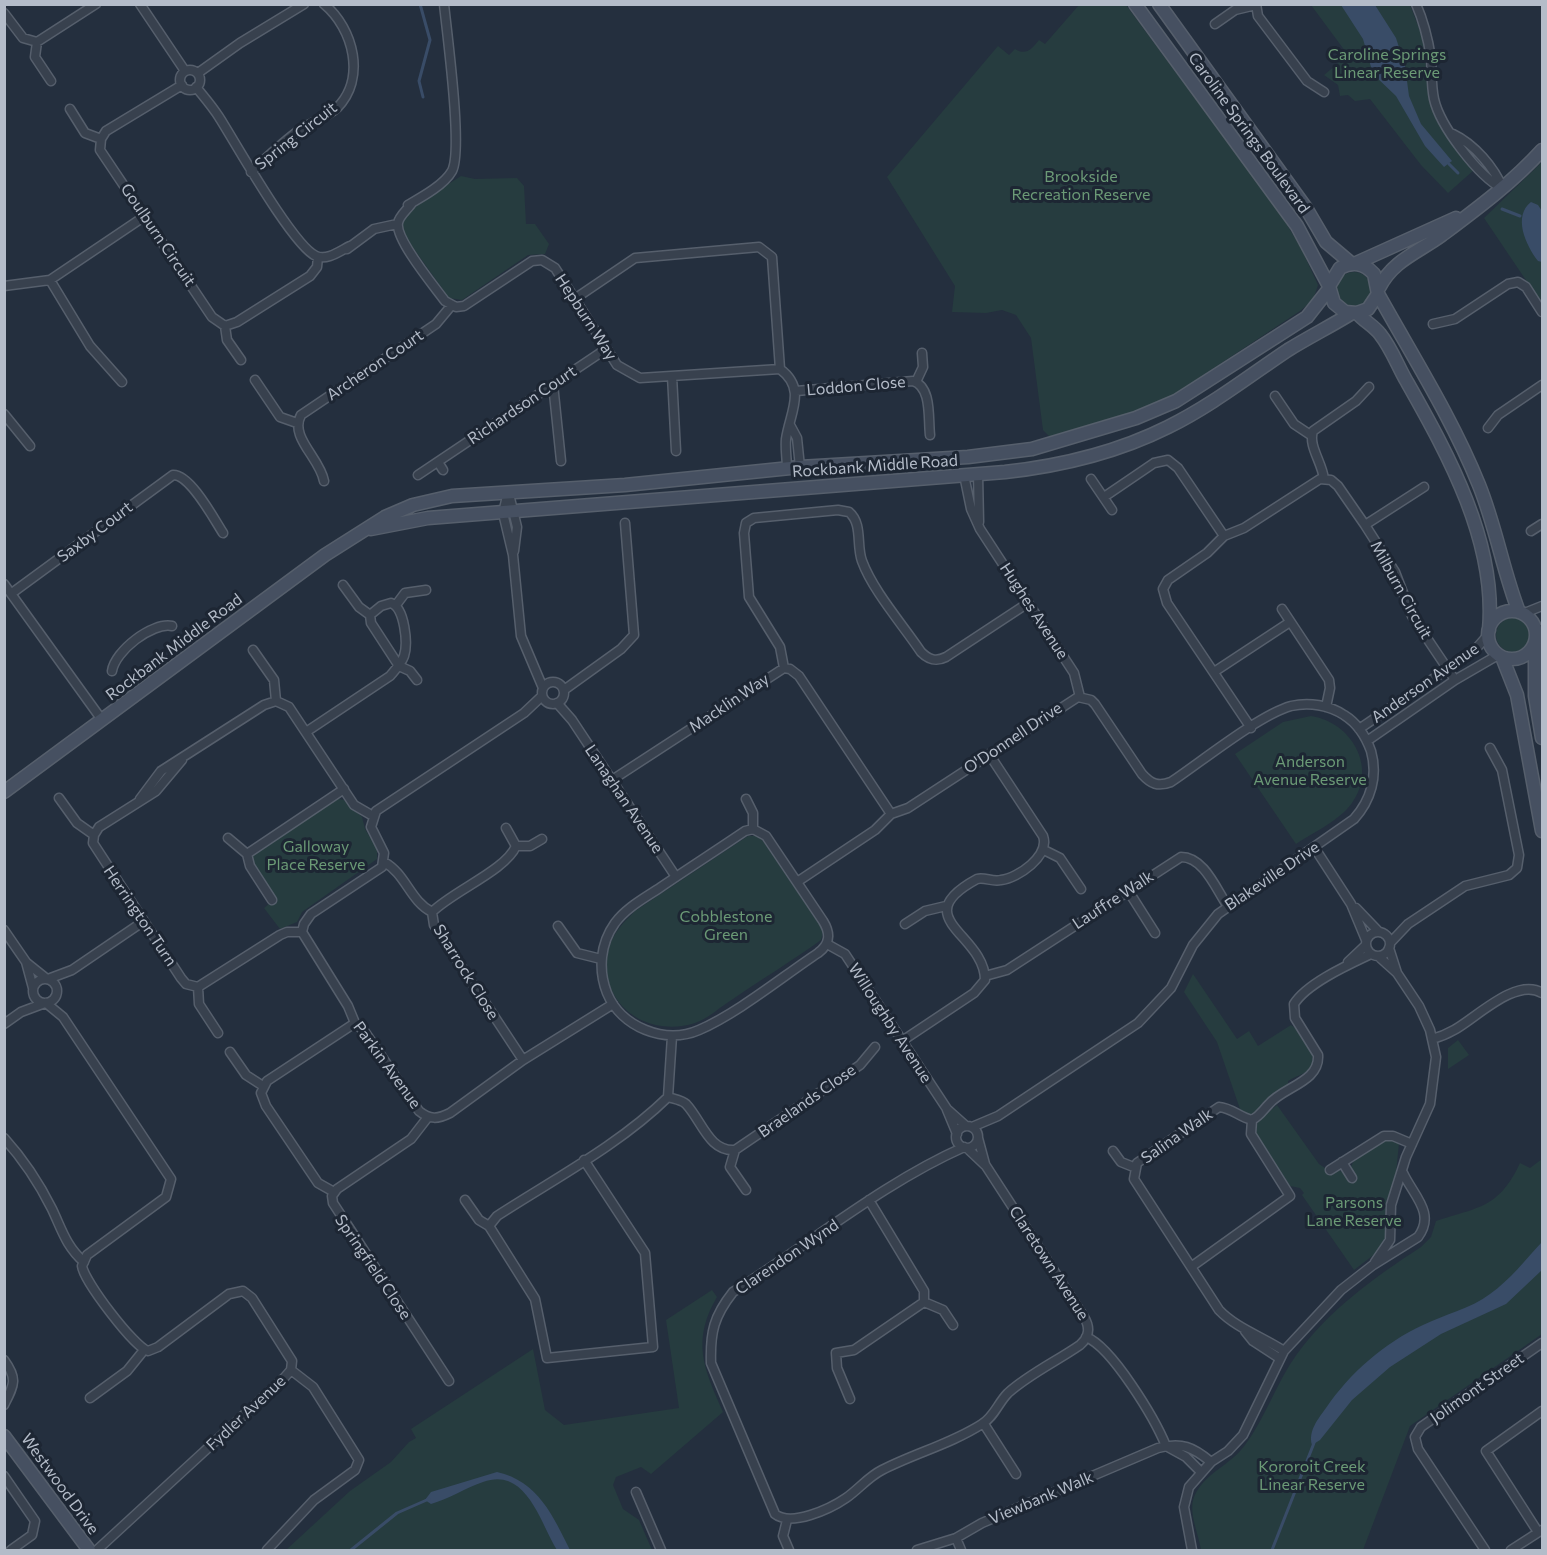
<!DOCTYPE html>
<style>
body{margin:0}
#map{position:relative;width:1547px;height:1555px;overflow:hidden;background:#242f3e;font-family:Commissioner,sans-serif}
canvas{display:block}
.frame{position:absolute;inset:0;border:6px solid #b4bcc9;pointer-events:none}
</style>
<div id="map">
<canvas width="1547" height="1555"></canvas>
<div class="frame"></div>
</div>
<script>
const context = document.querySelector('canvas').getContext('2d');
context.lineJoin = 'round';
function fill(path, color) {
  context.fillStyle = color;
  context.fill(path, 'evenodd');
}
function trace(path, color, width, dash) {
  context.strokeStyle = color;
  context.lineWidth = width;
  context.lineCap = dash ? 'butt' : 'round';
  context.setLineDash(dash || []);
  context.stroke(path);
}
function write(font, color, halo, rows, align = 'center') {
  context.font = font + ' Commissioner,sans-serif';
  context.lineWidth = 6;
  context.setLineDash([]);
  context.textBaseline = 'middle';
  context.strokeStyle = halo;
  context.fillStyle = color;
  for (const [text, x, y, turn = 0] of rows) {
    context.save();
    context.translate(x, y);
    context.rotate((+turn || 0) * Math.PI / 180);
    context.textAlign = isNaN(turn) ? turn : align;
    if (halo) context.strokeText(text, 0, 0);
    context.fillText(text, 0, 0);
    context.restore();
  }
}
fill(new Path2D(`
 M1079,5H1126L1282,216L1302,250L1318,285L1313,300L1300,311L1170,397L1137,412L1051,438L1043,430L1031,338L1016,315L1002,310L986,313L952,312L955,286L887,177L998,46L1009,55L1015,49C1026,56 1032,49 1039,40L1045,44Z
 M1311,5H1410L1422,36L1431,108L1437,121L1474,170L1448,193L1421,165L1370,99L1355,101L1348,95L1340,96L1338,85L1324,75L1348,55Z
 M1542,162V304L1484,218Z
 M461,176L475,179L517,178L524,186L526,224H535L549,244L545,254L528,255L462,300L449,298L404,235L401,221L422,201Z
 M1337 289a17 17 0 1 1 34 0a17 17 0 1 1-34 0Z
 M1496 635a17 17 0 1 1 34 0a17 17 0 1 1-34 0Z
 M1311,716C1351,722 1378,767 1352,803C1339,821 1314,832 1296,844L1235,754L1283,722Z
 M333,798L344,800L362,817L365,829L377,849V859L302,912L297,922L280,929L264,908L276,898L254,866L252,854Z
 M748,836H757L763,841L820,925L823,933L821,940C792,961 762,979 733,999C721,1006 708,1019 695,1023C645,1039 595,1001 609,948C613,933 624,922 635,911Z
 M1193,974L1237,1039L1249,1031L1258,1046L1291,1025C1302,1032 1321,1058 1309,1070C1306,1073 1294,1077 1288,1081V1085L1272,1096L1252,1116L1243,1114L1240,1109L1217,1042L1184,992Z
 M1458,1040L1469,1055L1448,1069V1048Z
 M1277,1105L1319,1164L1331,1172L1337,1170L1346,1173C1352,1169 1351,1163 1356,1158C1364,1150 1379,1141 1390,1138L1399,1143L1395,1183L1387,1205L1386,1237L1380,1250L1354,1270L1302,1195L1304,1193L1300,1188L1290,1186L1255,1134L1258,1121Z
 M1542,1159V1334L1410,1426L1363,1550H1201C1199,1535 1188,1512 1194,1497C1204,1473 1231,1465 1245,1445C1266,1417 1276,1383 1297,1354C1330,1309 1375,1277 1421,1247L1431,1237L1436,1221C1479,1207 1499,1208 1520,1163L1530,1168Z
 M712,1290L717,1297C691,1341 704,1369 723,1412L651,1474L641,1467L616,1477L613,1485L623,1509L639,1520L652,1550H286L350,1491L391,1462L409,1442L416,1438L411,1429L533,1349L545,1410L564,1425L679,1408L666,1320Z`), '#263c3f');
fill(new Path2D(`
 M1341,5H1375L1396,38L1405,66L1409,96L1421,124L1452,161L1444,167L1425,146L1396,96L1373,74L1363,39Z
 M1531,202L1538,205L1542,211V262L1538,261C1525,244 1513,216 1531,202Z
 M1542,1242V1270L1506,1304L1441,1334L1390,1367L1352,1400L1320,1440L1312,1445C1308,1431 1318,1419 1326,1408C1350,1373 1384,1343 1423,1325C1445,1314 1470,1309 1490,1294C1510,1280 1526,1259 1542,1242Z
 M497,1472C538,1481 553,1516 570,1550H557C540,1522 526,1466 483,1482C465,1488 449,1499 431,1504L425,1500L431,1492Z`), '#394c67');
trace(new Path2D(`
 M420,4L430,40L419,81L423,97
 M1449,164L1458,173
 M1502,209L1520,216
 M351,1550L397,1513L429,1499
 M1272,1550L1314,1443`), '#394c67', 3);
const street = new Path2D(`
 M140,4L185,71
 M1256,4L1258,16L1307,81L1324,92
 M1416,4C1424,22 1428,39 1431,58C1432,72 1431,85 1434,99C1440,126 1478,176 1503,189
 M4,13L23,38L37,42L96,4
 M1215,24L1235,10L1256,5
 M37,42L35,57L51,81
 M180 80a10 10 0 1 1 20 0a10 10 0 1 1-20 0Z
 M198,73L240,43L304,4
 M182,85L106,131L101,139L100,150L212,317L225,326L237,322L310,276L317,267L318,257
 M196,87C204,97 212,106 219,117C235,142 293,246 316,256C327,261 340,251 350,246
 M70,109L85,133L101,139
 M1453,134C1474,144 1494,167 1503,189
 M251,172C266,158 281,144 297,132C309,123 326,118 337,108C366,79 354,29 324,4
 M412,203C408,209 399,216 398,223C395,239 434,286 445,301L456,307L464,306L532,261L542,260L555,268L617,365L640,378L780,369C807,389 790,412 786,439C785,449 787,459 787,469
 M408,205C422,197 444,185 452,171C463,150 447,34 444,4
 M347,249L374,229L397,224
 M50,280L90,346L122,382
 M4,286L50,280L145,216
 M573,300L635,258L759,247L772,257L780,369
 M1433,324L1455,319L1508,284L1518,282L1526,287L1542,312
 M225,326L227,340L241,360
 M672,376L676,451
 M255,380L280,417L297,423
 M916,382L923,367L922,353
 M553,384L561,461
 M796,391L913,381C932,387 928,418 930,435
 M1275,396L1294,424L1312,436
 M4,414L30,446
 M790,425L797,438L800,467
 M1488,428L1498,415L1542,385
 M438,462L443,470
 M978,474L979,522
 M418,475L606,349
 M964,475L971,509L980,529L1074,673L1080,697
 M1091,479L1112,510
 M1324,479C1322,462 1308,446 1313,431L1356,401L1369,387
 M324,481C320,458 289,437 301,415L436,324L451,306
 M508,492L503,513L513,555L521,636L543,688
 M509,494L517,527L514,551
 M1104,497L1154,463L1168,460L1178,468L1224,536
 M1365,525L1424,487
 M1531,531L1542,524
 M4,584L102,720
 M343,585L359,607L370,615
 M12,593L173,475C190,474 214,519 223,533
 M396,605L405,593L426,590
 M1282,609L1329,680L1330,688L1326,707
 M1522,614L1542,606
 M1536,638L1542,629
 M253,650L274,680L276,701
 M784,668L780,647L749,597L744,533L746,523L754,518L838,510L849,512C863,524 856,545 862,561C873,591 903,625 921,652C929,660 936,662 946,657L1028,603
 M112,671C115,651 152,622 172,626
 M1214,672L1290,622
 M542 693a11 11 0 1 1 22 0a11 11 0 1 1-22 0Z
 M564,690L621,649L634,635L625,523
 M542,696L524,713L376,811L371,827L384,853L382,867L311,914L304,924L302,932L348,1006L355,1023L365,1032L419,1111C430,1120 438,1119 450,1113L523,1060L613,1004
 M557,703L572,720L676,877
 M1251,728L1167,603L1163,589L1168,580L1207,553L1224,536L1244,528L1320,479L1331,480L1338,486L1365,525L1395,572L1412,616L1455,680
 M1359,729L1474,651L1488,635
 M306,732L390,676C395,670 401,664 404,656C408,644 405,608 391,603L381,606L370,615L371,623L399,666L410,671L417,680
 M1367,741L1455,680L1498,655
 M182,760L156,791L99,827L94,835L93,843L181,978L186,984L198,987L280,935L287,932H302
 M612,780L784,668L790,669L799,676L891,814
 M59,798L77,823L94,835
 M140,799L161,771L264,705L276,701L289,707L354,805L373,816
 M746,799L753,813V829
 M506,828L516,846C506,870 453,891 432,912L434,925L523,1060
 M753,829L766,836L823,921C831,934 830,944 818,953C782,977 738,1013 699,1030C665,1045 621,1027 607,993C598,970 600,944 615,923C627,907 645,898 661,887C689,868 717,850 745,831Z
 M228,838L247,854L250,866L272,900
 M516,846H530L542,839
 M1314,847L1351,904L1366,940
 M1044,850L1060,858L1081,889
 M247,854L344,789
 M384,862C406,874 410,901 432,912
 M797,882L875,830L891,814L908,808L1078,697L1091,700L1095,704L1142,774C1151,784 1158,787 1171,782C1201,762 1259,715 1291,706C1309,702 1329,705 1344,715C1357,723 1366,737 1371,751C1378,776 1371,800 1354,819L1218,914L1193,945L1171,988L1138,1023L998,1116L972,1127
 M1129,892L1155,933
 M1356,908L1379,932
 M905,924L925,911L946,906
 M558,926L577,953L601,959
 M4,930L26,962L33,988
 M1366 944a12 12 0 1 1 24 0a12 12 0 1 1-24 0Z
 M1390,943L1408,924L1465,886L1509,875L1517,868L1519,855L1502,770L1490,748
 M827,944L845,954L947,1109L966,1126
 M1389,948L1397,973
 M1348,962L1366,945
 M27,963L47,979
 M985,976L1007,970L1181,857C1204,857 1216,889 1227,905
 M48,979L72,970L144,921
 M33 991a12 12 0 1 1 24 0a12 12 0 1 1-24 0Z
 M198,987L199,1004L218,1033
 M46,1003L63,1017L171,1179L166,1197L87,1255L82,1266C84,1281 134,1347 148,1351L158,1347L229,1294L243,1291L252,1298L292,1361L291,1370L284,1378L97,1550
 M4,1024L21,1012L45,1003
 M1432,1039C1440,1037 1447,1034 1454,1030C1476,1018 1516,977 1542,993
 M902,1041L974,993L985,980C985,934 905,918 977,879C985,877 992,882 1001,880C1018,878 1050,856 1043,836L989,754
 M230,1052L246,1075L263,1086
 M668,1097C674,1099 682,1100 686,1104C702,1121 709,1152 735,1150L860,1065L875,1047
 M947,1110L957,1134
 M428,1117L411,1139L337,1189L332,1196L333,1203L449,1381
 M956 1137a11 11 0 1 1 22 0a11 11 0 1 1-22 0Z
 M4,1138C23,1159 40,1185 52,1209C62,1230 66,1246 84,1262
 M978,1138L985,1164
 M964,1147C881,1184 810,1244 733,1292C714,1316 710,1332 711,1363L775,1514C791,1527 830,1509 846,1498C859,1489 868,1477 882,1470C915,1453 951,1444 982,1424C994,1417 998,1403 1008,1393C1029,1374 1057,1361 1080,1345C1090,1336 1090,1327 1084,1317L986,1166L967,1148
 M735,1150L730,1167L746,1190
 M1113,1151L1121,1162L1136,1168
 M1342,1162L1352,1178
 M1330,1170L1384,1136H1393L1412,1144
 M334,1192L318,1183L266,1106L261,1093L267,1081L355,1023
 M465,1200L479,1220L489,1226L535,1299L547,1358L653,1347L645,1253L584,1160
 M489,1226L497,1216C554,1179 619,1145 668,1097L672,1036
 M1375,1262L1390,1240L1391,1205L1406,1157L1430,1104L1436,1057L1430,1030L1419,1006L1397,973L1378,956
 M1191,1267L1290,1196L1251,1134L1252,1120
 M924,1302L943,1310L953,1325
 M1245,1331L1253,1341L1279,1358
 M1086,1337C1112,1347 1155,1419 1166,1446
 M1284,1351C1263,1337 1236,1328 1219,1310L1134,1179L1137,1163L1219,1107C1232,1108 1239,1117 1252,1120C1261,1115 1262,1111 1269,1104C1283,1087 1320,1082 1318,1055L1295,1018L1294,1004C1307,983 1350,964 1371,954
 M4,1360C18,1379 14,1385 4,1405
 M90,1398L127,1371L144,1350
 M850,1399L837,1368L836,1353L854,1350L924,1302V1291L869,1200
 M984,1424L1016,1474
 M1166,1446L1186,1457L1201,1472
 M4,1476L35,1521L32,1535L11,1550
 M636,1492L661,1550
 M787,1520L783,1536L789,1550
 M1538,1532L1486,1451L1542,1411
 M956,1538L961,1550
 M267,1550L314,1500L355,1470L359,1460L313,1387L291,1370
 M917,1550L956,1538L982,1523L1158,1448C1182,1442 1193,1447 1211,1462
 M1192,1550L1184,1507L1189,1487L1211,1462L1228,1451L1243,1435L1284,1351L1341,1290L1373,1265L1418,1237C1436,1213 1413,1195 1403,1173
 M1485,1550L1418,1449L1415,1437L1421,1427L1431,1420L1542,1343
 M1511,1550L1542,1530`);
const secondary = new Path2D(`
 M1135,4L1297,226L1329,286L1334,303L1345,312L1357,313L1368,309L1378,294L1374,274C1364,263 1353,261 1340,268L1329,286
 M1159,4L1306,208L1326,242L1352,264
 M1354,264L1456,218
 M1379,288C1393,260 1419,252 1442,235C1478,208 1513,182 1542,150
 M1378,294C1413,357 1452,418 1479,485C1496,527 1503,571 1519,612
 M1357,313C1364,321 1374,326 1380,334C1392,349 1398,367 1407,382C1449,456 1497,543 1489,630
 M371,529L428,518L1005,472C1060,466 1118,452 1168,427C1211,406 1249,376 1288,350C1309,337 1331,326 1352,313
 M1488 635a24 24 0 1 1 48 0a24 24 0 1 1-48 0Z
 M1535,644V696L1542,738
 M1502,657L1517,695L1542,831
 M4,792L325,555L385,517L413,505L452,496L625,485L800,467L968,457L1032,449L1136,418L1176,401L1307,317L1329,289
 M4,1436L89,1550`);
trace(street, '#565f6c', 11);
trace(secondary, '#565f6c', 15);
trace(street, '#38414e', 8);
trace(secondary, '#465061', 12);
write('16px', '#6b9a76', '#1d2633', [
 ["Caroline Springs",1387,55],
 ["Linear Reserve",1387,73],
 ["Brookside",1081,177],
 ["Recreation Reserve",1081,195],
 ["Anderson",1310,762],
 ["Avenue Reserve",1310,780],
 ["Galloway",316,847],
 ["Place Reserve",316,865],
 ["Cobblestone",726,917],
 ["Green",726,935],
 ["Parsons",1354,1203],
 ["Lane Reserve",1354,1221],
 ["Kororoit Creek",1312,1467],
 ["Linear Reserve",1312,1485]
]);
write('16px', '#b4bcc9', '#1d2633', [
 ["Caroline Springs Boulevard",1249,133,54],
 ["Spring Circuit",296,136,-38],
 ["Goulburn Circuit",158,235,56],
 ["Hepburn Way",586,317,57],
 ["Archeron Court",375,365,-34],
 ["Loddon Close",856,386,-5],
 ["Richardson Court",522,405,-34],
 ["Rockbank Middle Road",875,466,-4],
 ["Saxby Court",95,532,-37],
 ["Milburn Circuit",1401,590,61],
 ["Hughes Avenue",1034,611,57],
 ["Rockbank Middle Road",174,647,-37],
 ["Anderson Avenue",1425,683,-35],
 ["Macklin Way",729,703,-34],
 ["O'Donnell Drive",1013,738,-34],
 ["Lanaghan Avenue",624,799,56],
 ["Blakeville Drive",1272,876,-34],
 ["Lauffre Walk",1113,900,-33],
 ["Herrington Turn",140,916,56],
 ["Sharrock Close",466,972,58],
 ["Willoughby Avenue",890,1023,57],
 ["Parkin Avenue",387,1065,54],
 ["Braelands Close",807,1101,-35],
 ["Salina Walk",1177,1136,-35],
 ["Clarendon Wynd",787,1257,-34],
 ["Claretown Avenue",1049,1263,57],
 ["Springfield Close",373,1267,56],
 ["Jolimont Street",1477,1388,-35],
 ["Fydler Avenue",246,1413,-43],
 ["Westwood Drive",60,1484,54],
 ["Viewbank Walk",1041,1498,-23]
]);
</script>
